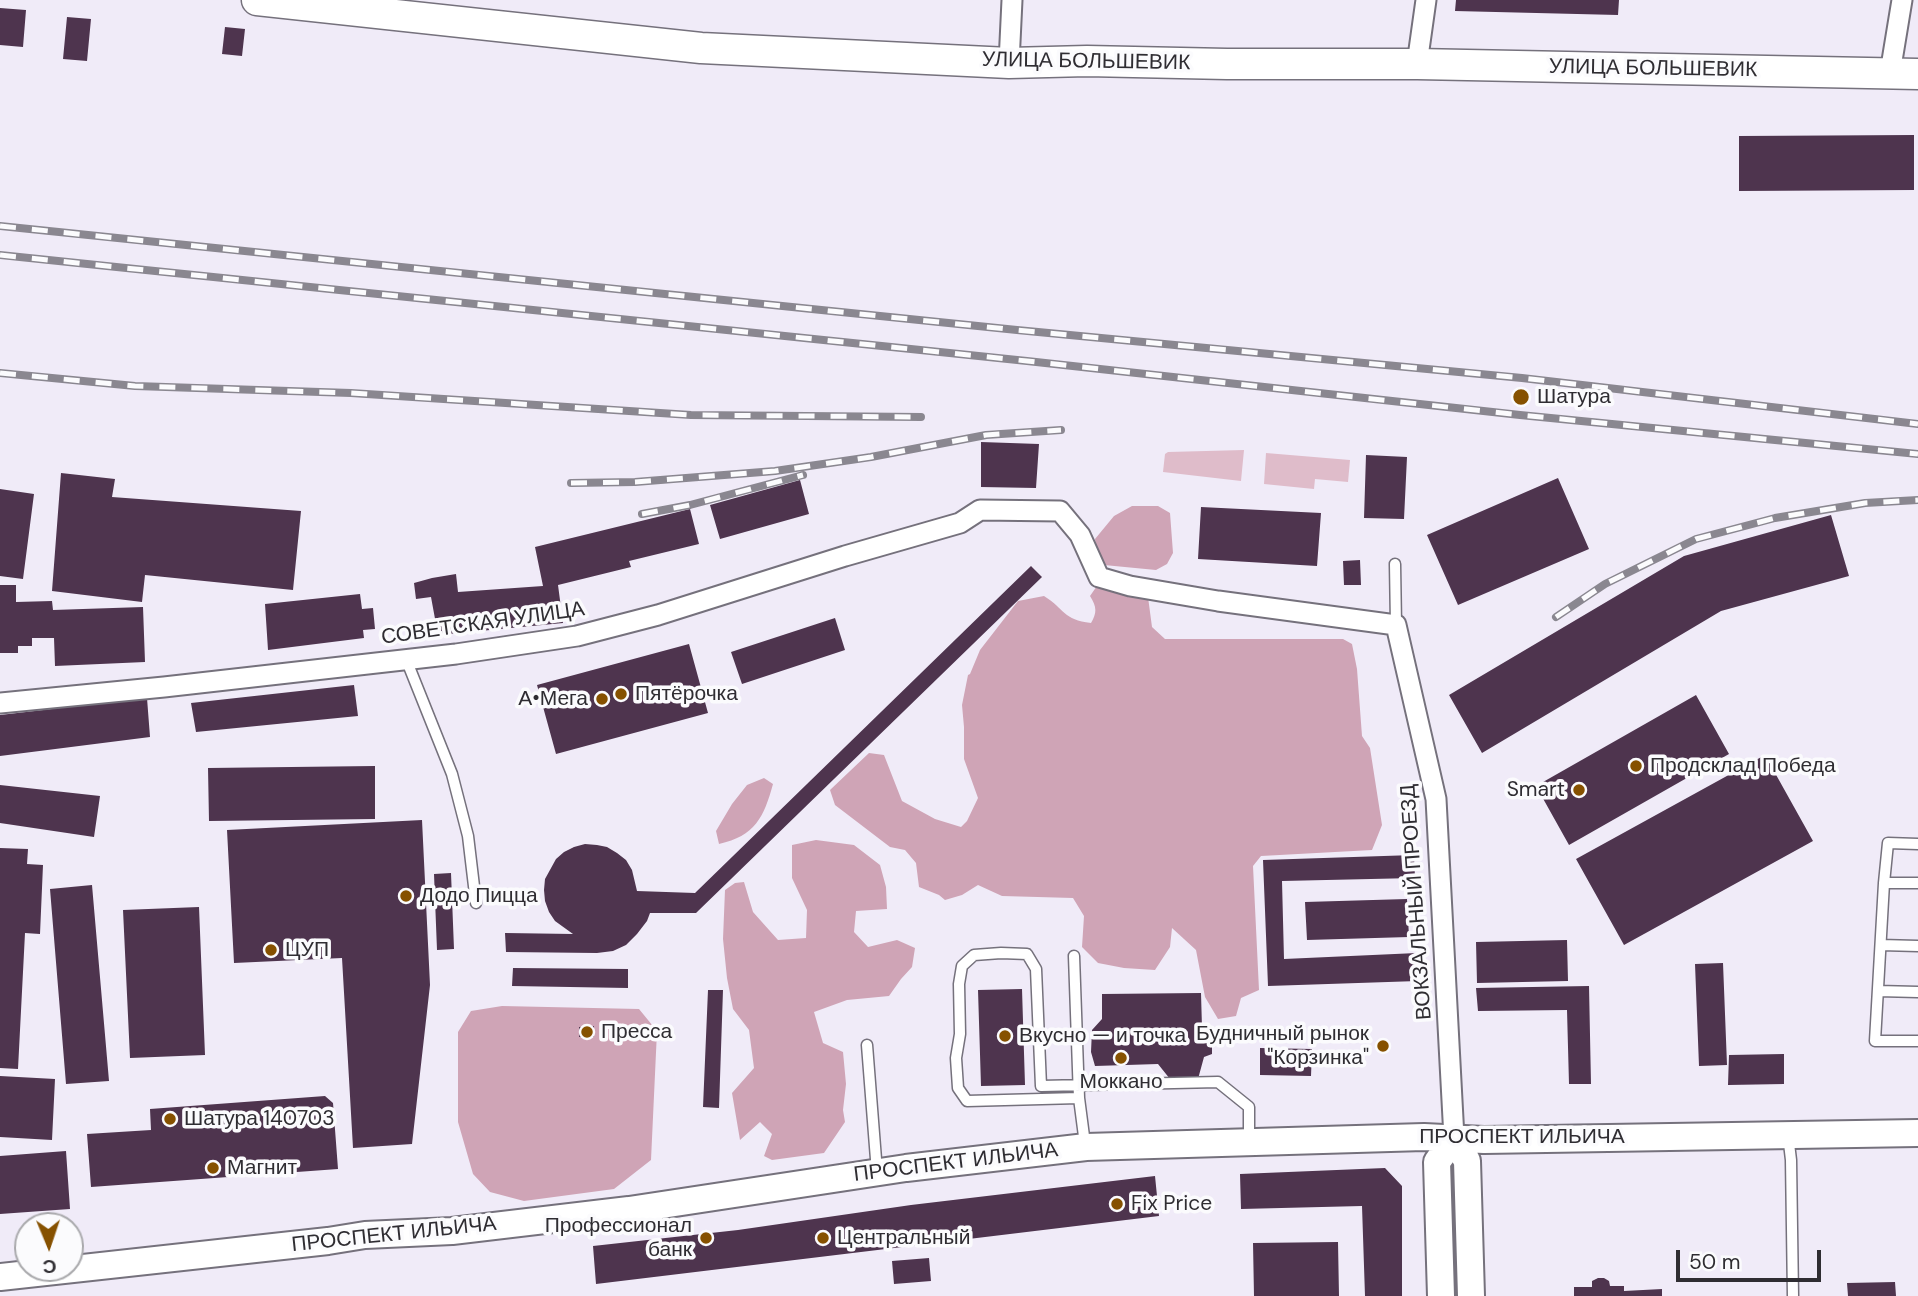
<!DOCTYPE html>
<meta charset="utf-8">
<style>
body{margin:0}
#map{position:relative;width:1918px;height:1296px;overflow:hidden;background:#f0ebf8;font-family:"DM Sans",sans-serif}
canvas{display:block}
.north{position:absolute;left:14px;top:1212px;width:70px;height:70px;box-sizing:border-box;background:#fbfbfd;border:2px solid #a9a9ac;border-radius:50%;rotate:178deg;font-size:19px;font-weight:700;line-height:28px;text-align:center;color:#2f2d32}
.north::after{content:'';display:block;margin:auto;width:24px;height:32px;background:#865100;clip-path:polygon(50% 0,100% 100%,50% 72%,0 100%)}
.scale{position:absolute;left:1676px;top:1250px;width:145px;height:32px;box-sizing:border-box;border:4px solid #2f2d32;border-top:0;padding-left:9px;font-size:21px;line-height:24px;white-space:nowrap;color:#2f2d32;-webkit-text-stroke:5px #fbfbfd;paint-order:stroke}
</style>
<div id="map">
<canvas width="1918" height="1296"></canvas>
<div class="north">С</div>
<div class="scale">50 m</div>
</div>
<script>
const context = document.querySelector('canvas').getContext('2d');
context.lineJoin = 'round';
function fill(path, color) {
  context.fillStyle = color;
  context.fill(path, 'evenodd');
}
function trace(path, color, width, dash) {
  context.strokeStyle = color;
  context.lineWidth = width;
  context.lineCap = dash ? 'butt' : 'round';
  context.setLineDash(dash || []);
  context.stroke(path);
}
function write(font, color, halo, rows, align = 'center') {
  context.font = font + ' "DM Sans",sans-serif';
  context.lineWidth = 7;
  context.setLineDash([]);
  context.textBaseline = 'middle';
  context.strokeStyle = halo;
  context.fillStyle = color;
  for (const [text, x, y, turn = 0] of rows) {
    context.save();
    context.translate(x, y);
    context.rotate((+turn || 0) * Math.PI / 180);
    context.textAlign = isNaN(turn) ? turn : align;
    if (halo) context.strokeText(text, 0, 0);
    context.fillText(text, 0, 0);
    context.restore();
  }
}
fill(new Path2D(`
 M1244,450L1241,481L1163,472L1165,454L1168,452Z
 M1266,453L1350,460L1348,482L1315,479L1314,489L1264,484Z`), '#dfbcca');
fill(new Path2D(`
 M1132,506H1158L1170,513L1173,553L1167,564L1156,570L1104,565L1097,560L1095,539L1114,516Z
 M1099,583L1148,597L1152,627L1165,639H1343L1352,644L1357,669L1362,736L1370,748L1382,825L1372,850L1261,856L1253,866L1259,990L1241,998L1236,1016L1218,1019L1205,997L1196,950L1172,928L1170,947L1155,970L1124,968L1098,963L1082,947L1084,916L1073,898L1002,896L978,885L962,895L945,900L939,895L919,887L916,863L905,850L890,847L835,805L830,790L869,753L884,755L902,801L935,819L961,827L967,821L978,798L964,759V727L962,705L968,675L970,674L980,650L1018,601L1044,596C1065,609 1063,620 1091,623C1097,613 1097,607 1090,596Z
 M764,778L773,784C764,817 755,836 719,844L716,831L732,804L747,785Z
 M816,840L854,845L880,865L886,887L887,909L856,911L854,932L868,947L897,940L915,948L912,967L901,979L889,996L847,1000L814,1012L823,1043L843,1052L846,1084L843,1110L845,1122L824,1153L772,1160L764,1156L772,1134L760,1122L740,1140L732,1093L754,1068L749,1030L733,1009L727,978L723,939L725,890L735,883L744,882L753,912L778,940L806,938L807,910L792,878V845Z
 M502,1006L639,1009L657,1031L651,1160L614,1189L524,1201L490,1192L473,1174L458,1122V1032L471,1011Z`), '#cfa4b6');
fill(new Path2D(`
 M1456,0H1619L1618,15L1455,11Z
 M0,8L26,10L23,47L0,45Z
 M67,17L91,19L87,61L63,59Z
 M225,27L245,29L242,56L222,54Z
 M1914,135V190L1739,191V136Z
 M981,442L1039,444L1036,488L981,487Z
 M1366,455L1407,457L1404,519L1364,518Z
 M61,473L115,479L112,497L301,511L293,590L145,575L142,602L52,591Z
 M1558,478L1589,549L1458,605L1427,535Z
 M800,480L809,514L720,539L710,505Z
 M0,489L34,494L23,579L0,576Z
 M1201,507L1321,513L1317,566L1198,559Z
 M690,509L699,544L629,561L631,567L558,585L563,623L438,635L431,597L416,599L414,583L432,578L456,574L458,592L543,586L535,547Z
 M1831,515L1849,576L1721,611L1482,753L1449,695L1684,556Z
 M1360,560L1361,585H1344L1343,561Z
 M1031,566L1042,577L696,913H650L647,921L637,934L626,945L613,951L597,953L506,952L505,933L573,934L555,921L549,912L545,901L544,890L545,879L556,859L564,852L574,847L585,844L597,845L607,847L617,853L626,860L632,870L637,891L695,893Z
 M0,585H16V602L52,601L53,610L143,607L145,662L55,666L54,638H32V646H18V653H0Z
 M360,594L362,609L373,608L375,629L363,630L364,638L268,650L265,604Z
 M835,618L845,650L742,684L731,652Z
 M689,644L708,713L556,754L537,685Z
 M354,685L358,716L196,732L191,703Z
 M1696,695L1729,754L1569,845L1536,786Z
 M147,698L150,737L0,756V715Z
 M1765,755L1813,841L1624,945L1576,859Z
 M375,766V819L209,821L208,768Z
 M0,785L100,796L94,837L0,823Z
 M422,820L430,985L412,1144L353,1148L342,958L234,963L227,830Z
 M0,848L28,849L27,864L43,865L40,934L25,933L18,1069L0,1068Z
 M1414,855L1415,878L1282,881L1284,959L1417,953L1418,981L1268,986L1263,860Z
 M451,873L454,949L437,950L434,874Z
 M92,885L109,1081L66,1084L50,889Z
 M1407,899L1409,937L1307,940L1305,902Z
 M199,907L205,1055L130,1058L123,910Z
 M1567,940L1568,981L1477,983L1476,942Z
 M1723,963L1727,1065L1699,1066L1695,964Z
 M513,968L628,969V988L512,986Z
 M1589,986L1591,1084H1569L1567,1010L1478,1011L1476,988Z
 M1022,989L1025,1085L981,1086L978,990Z
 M708,990H723L719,1108L703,1107Z
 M1201,993L1202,1028H1212V1054L1204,1057L1198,1079H1170L1158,1064L1095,1066L1091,1052L1092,1030L1102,1019V994Z
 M594,1026V1037H579V1027Z
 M1260,1048L1312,1049L1311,1076L1260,1075Z
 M1784,1054V1084L1728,1085L1729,1055Z
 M0,1076L55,1079L52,1140L0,1137Z
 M325,1096L333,1103L338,1169L91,1187L87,1134L151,1130L150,1109Z
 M66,1151L70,1209L0,1214V1156Z
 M1385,1168L1402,1186V1296H1365L1362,1206L1241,1209L1240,1174Z
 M1155,1176L1159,1216L596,1284L593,1246L738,1230L911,1205Z
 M1338,1242L1339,1296H1254L1253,1243Z
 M929,1258L931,1281L894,1284L892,1261Z
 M1598,1278H1604L1609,1281L1610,1286H1624V1291L1662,1289V1296H1574V1287H1592V1281Z
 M1895,1282L1896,1296H1848L1847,1283Z`), '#4e344e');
const lane = new Path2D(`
 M1395,564L1396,625
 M406,659L452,774L468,836L476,903
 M1884,883L1888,843L1918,844
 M1918,883H1884L1875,1041H1918
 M1881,945L1918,946
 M1074,956L1079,1098L1085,1144
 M1878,991L1918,992
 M867,1045L877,1172
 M1079,1098L967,1101L958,1088L956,1058L960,1034L959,984L962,966L974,955L1001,953L1027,954L1036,969L1041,1086L1218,1082L1249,1107V1139
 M1788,1135L1791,1160L1793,1296`);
const street = new Path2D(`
 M1009,63L1012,0
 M1417,64L1426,0
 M1890,73L1902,0
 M0,703L164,687L456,654L577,636L658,615L845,556L960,523L980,510L1060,511L1080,535L1099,577L1130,586L1218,601L1396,625L1436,799L1454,1138`);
const secondary = new Path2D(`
 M1454,1138L1467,1161L1471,1296
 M0,1277L328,1241L365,1235L452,1231L629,1210L906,1168L1086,1147L1424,1137L1484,1140L1918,1133
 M1441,1296L1437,1162L1454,1138`);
const primary = new Path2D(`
 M257,0L701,48L1009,63L1087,61L1227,64H1417L1918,74`);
trace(lane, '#75717c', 13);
trace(street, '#75717c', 23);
trace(secondary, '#75717c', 30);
trace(primary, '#75717c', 33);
trace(lane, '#fff', 10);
trace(street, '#fff', 19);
trace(secondary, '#fff', 26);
trace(primary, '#fff', 30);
const rail = new Path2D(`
 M0,226L1017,330L1522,378L1918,424
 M0,255L1027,361L1520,415L1918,454
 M0,373L135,386L351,393L691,415L921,417
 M571,483L635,482L775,471L871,457L986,435L1061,430
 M642,514L690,505L803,475
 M1556,617L1605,584L1696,539L1775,518L1865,503L1918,500`);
trace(rail, '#8a8790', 8);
trace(rail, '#fbfbfd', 5, [16]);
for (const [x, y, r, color] of [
 [1521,397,9,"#865100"],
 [621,694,7,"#865100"],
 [602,699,7,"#865100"],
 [1636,766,7,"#865100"],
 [1579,790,7,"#865100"],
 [406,896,7,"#865100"],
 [271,950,7,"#865100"],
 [587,1032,7,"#865100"],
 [1005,1036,7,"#865100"],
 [1383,1046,7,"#865100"],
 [1121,1058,7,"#865100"],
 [170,1119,7,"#865100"],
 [213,1168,7,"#865100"],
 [1117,1204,7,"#865100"],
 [706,1238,7,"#865100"],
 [823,1238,7,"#865100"]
]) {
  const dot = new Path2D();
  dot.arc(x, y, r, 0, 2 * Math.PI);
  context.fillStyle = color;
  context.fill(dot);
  trace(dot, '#fbfbfd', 2.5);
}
write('21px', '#2f2d32', '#fbfbfd', [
 ["УЛИЦА БОЛЬШЕВИК",1086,62,1],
 ["УЛИЦА БОЛЬШЕВИК",1653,69,1],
 ["СОВЕТСКАЯ УЛИЦА",483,624,-8],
 ["ВОКЗАЛЬНЫЙ ПРОЕЗД",1417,902,-94],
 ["ПРОСПЕКТ ИЛЬИЧА",1522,1137],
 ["ПРОСПЕКТ ИЛЬИЧА",956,1163,-7],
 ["ПРОСПЕКТ ИЛЬИЧА",394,1235,-6]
]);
write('21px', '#2f2d32', '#fbfbfd', [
 ["Шатура",1537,397],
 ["Пятёрочка",635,694],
 ["А•Мега",588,699,"right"],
 ["Продсклад Победа",1650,766],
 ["Smart",1565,790,"right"],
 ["Додо Пицца",420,896],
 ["ЦУП",285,950],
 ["Пресса",601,1032],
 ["Будничный рынок",1369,1034,"right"],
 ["\"Корзинка\"",1369,1058,"right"],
 ["Вкусно — и точка",1019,1036],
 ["Моккано",1121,1082,"center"],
 ["Шатура 140703",184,1119],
 ["Магнит",227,1168],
 ["Fix Price",1131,1204],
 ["Профессионал",692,1226,"right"],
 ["банк",692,1250,"right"],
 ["Центральный",837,1238]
], 'left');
</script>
